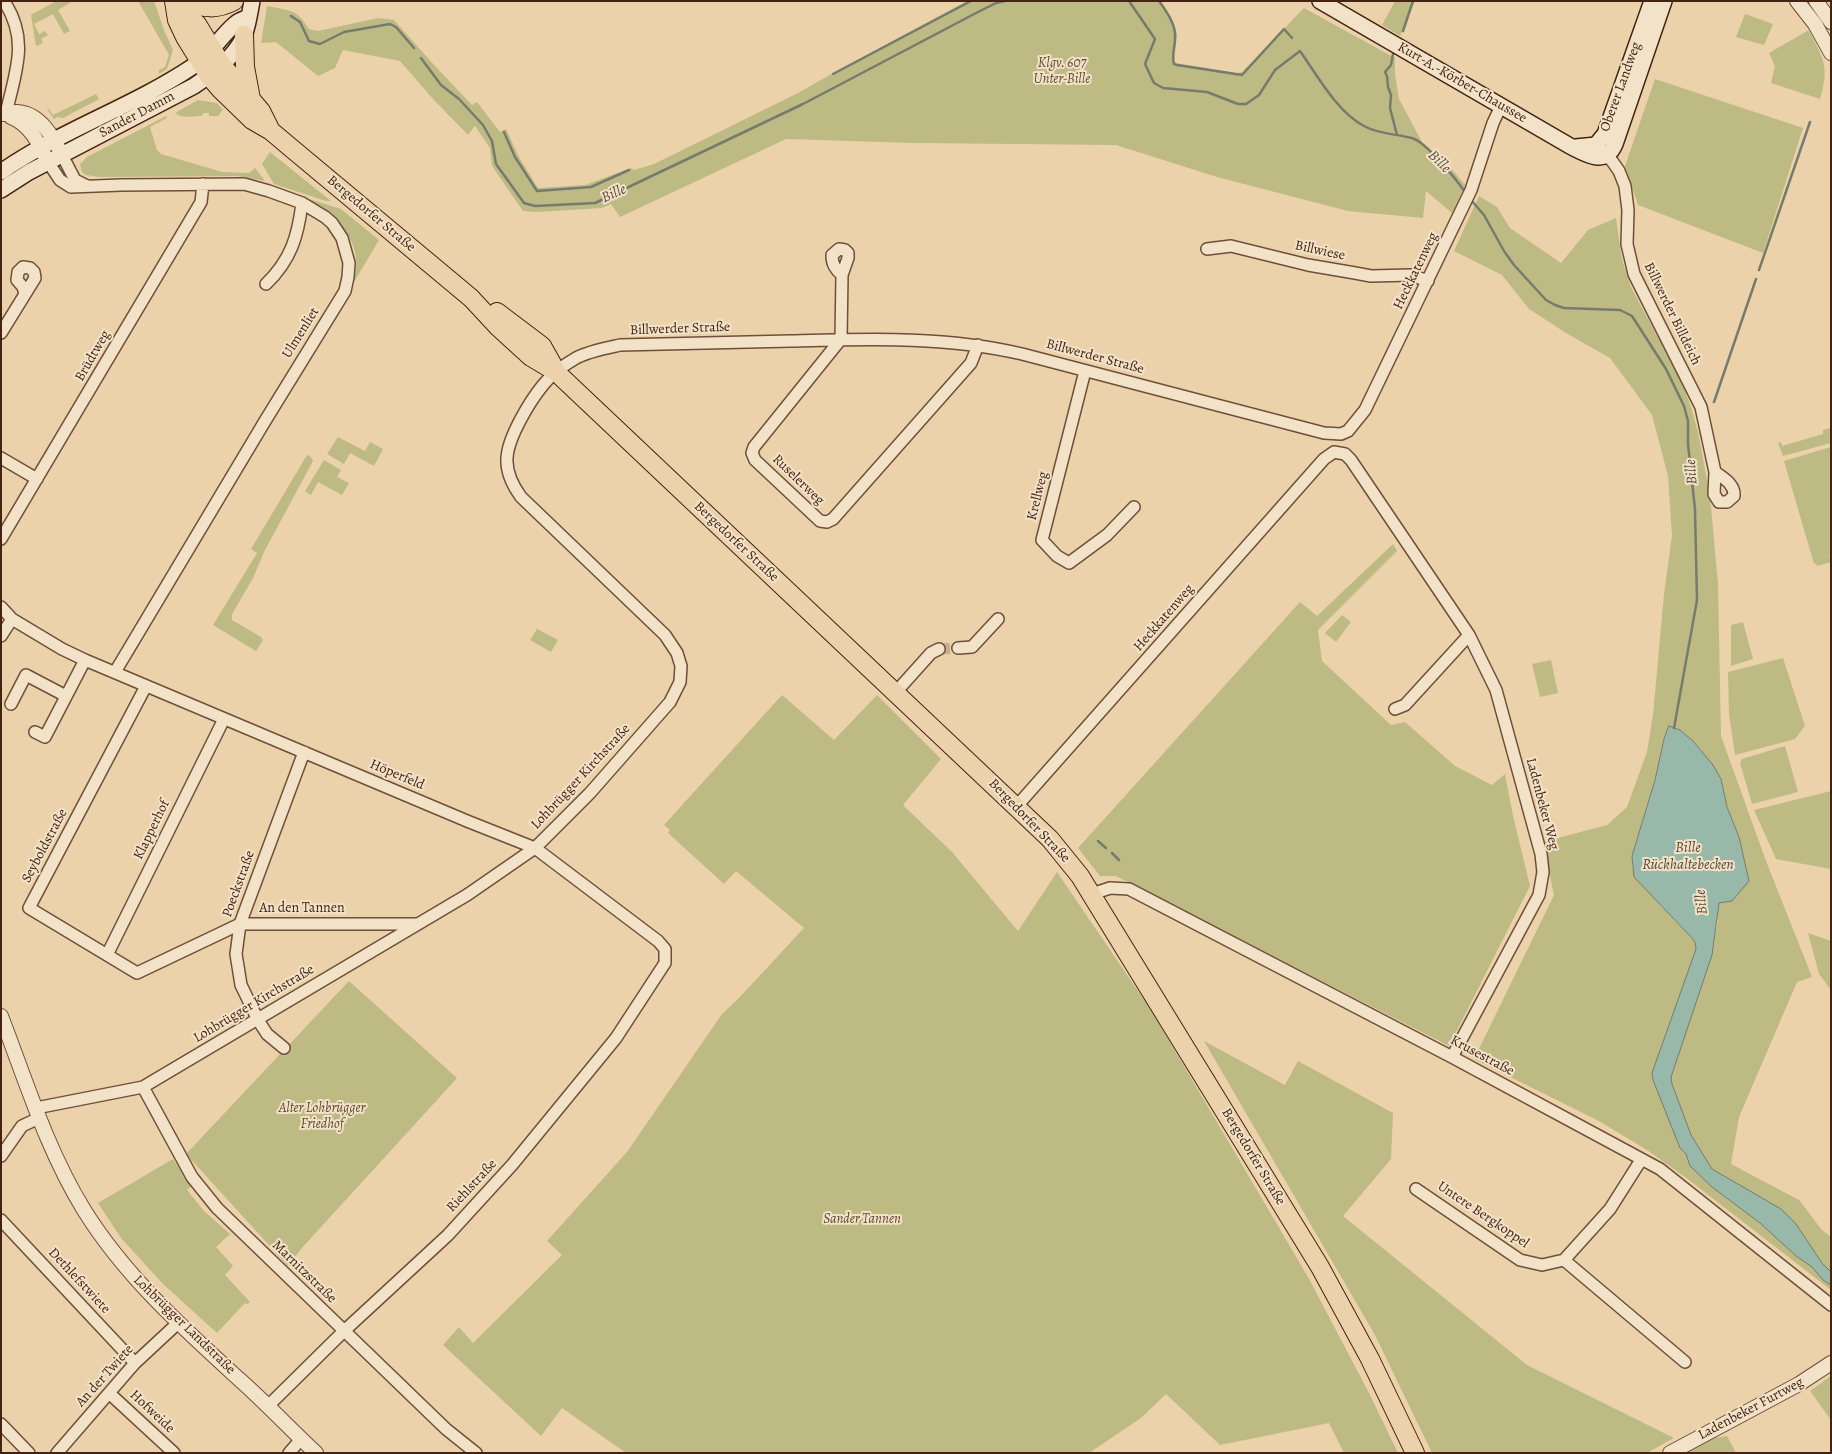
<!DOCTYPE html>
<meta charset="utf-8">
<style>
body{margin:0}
#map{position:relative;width:1832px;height:1454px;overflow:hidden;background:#ebd2ab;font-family:Alegreya,serif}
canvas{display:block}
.frame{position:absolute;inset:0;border:2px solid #442313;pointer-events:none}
</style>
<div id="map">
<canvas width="1832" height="1454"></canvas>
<div class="frame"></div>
</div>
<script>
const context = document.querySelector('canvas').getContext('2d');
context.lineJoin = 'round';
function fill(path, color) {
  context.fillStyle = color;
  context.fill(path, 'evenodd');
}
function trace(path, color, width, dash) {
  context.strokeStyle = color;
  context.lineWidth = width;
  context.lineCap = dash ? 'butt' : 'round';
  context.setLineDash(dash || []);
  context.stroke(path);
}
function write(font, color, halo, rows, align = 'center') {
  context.font = font + ' Alegreya,serif';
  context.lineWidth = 4;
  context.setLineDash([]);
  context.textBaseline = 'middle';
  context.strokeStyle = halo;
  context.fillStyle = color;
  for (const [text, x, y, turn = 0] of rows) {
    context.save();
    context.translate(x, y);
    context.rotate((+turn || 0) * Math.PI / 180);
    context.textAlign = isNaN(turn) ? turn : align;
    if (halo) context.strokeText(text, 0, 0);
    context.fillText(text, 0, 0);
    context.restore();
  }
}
fill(new Path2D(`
 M56,1H73L58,10L70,31L64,34L53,14L34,24L39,34L45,31L48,35L41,39L43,43L36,46L31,15Z
 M138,1H154L164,30L173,50L167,69L159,74V70L165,67L169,55Z
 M967,1H1161L1170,15L1177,34L1174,60L1176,63L1237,73L1242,72L1304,8L1395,58V74L1399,99L1423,144L1450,167L1465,185L1452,213L1426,191L1423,218L1348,211L1217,177L1116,145L914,143L786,139L620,217L611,204L602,208L536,212L523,211L492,166L490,148L475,126L468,135L433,99L400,61L343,50L335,68L318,76L276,42L261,43L267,6C290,11 296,8 309,29L318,31L378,18L394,20L436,67L472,105L477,102L500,132L506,129L519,157L538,188L585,185L631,168L634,170L654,164L798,93L833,73Z
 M1395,1H1415L1400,36L1382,25Z
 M1745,14L1773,24L1764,45L1736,37Z
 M1809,30C1823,60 1830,65 1820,99L1771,83L1775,66L1769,53Z
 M1655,79L1803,128L1763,253L1638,205L1625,166Z
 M96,94L99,99L63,118L57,117L54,119L47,109L48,108L53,115Z
 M198,100L217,103L223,110L218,116H209V113H203L202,116C193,116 182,119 175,113Z
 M166,116L167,118L150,127L157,150L161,154L222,172L249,173L255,168L265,181L237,176L99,177L86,175L82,172L80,164L87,157Z
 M270,152L331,201H326L274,184L262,164Z
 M1479,196L1497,207L1510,228L1561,263L1588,230L1616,218L1622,260L1631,287L1682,383L1691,407L1698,432L1710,496L1718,584L1721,736L1766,861L1812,977L1797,982L1739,1117L1731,1164L1799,1200L1822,1230L1831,1237V1290L1685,1177L1647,1150L1597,1120L1474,1059L1554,895L1543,842L1607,825L1627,807L1647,752L1653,715L1664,594L1672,536L1668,476L1652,415L1610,358L1566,333L1529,309L1502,275L1454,251ZM1674,727L1680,730L1701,750L1721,779L1727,807L1739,837L1748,881L1719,903L1716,917L1718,920L1712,952L1698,956L1695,942L1654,898L1632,866V856L1655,780L1664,738Z
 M303,197L341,209L379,240L354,282C355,274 357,266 356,258C353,228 325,212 303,197Z
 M1831,428V443L1783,456L1778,443L1781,442L1782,446L1823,434V430Z
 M338,437L365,451L370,442L383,449L374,466L350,453L344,464L327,454Z
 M1831,447V555L1829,556L1831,562L1817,566L1816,563L1814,564L1784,461Z
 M307,455L311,457L313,461L265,550L253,578L232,614V620L261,637L263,640L256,651L213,625L257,553L251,549Z
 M324,460L341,470L337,477L349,483L342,495L318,482L311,495L306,492L305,491Z
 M1393,544L1397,551L1318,630L1322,661L1391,725L1405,722L1455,766L1492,785L1505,774L1513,816L1530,886L1449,1046L1116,876H1100L1078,848L1300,602L1317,616Z
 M1342,615L1351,622L1336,642L1325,633Z
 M1743,622L1753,659L1731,666V625Z
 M537,629L558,640L551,652L530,640Z
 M1783,658L1805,726L1795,739L1735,755L1729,714L1728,672Z
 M1551,660L1558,693L1540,697L1532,664Z
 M782,695L834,740L877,695L941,759L903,805L952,852L1018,931L1057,872L1151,1010L1308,1277L1369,1393L1398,1453H1344L1329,1423L1220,1445L1166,1394L1141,1418L1089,1453H626L562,1408L541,1436L443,1345L459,1327L473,1343L562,1255L547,1241L627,1152L722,1014L738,999L804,928L736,871L724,884L668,833L670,830L664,825Z
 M1785,746L1798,792L1752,804L1740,763L1742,759Z
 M1831,791V869L1776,859L1754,810Z
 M1808,933L1831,941V990L1819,974Z
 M349,981L457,1078L301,1249L288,1266L186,1154Z
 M1204,1041L1285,1085L1298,1061L1393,1113L1391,1159L1343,1216L1527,1365L1674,1438L1647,1453H1432L1375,1335Z
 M173,1159L191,1186L187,1190L204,1211L230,1234L216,1247L233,1266L225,1275L250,1302L247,1304L245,1303L217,1333L163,1284L121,1238L98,1203Z
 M1831,1376V1420L1810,1391Z
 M1727,1436L1736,1453H1687L1714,1438Z`), '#beba84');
const water = new Path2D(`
 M1669,726L1680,730L1693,741L1713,765L1721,779L1727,807L1739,837L1749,881L1732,901L1719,903L1712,955L1671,1077L1672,1084L1691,1135L1712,1169L1781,1209L1796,1224L1822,1263L1831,1272V1285L1823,1280L1812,1267L1796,1256L1760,1223L1712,1187L1690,1166L1686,1154L1680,1148L1653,1080L1652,1073L1696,949L1695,942L1691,937L1634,877L1632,856L1655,780L1664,739Z`);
fill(water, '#98b8a9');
trace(water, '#767c6d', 1);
trace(new Path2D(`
 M1129,1L1155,39L1145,64L1154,83L1163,88L1207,92L1238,104H1246L1259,95L1275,70L1300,51C1317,75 1337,112 1364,126C1378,134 1396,134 1412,138C1426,142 1456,179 1465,192
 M1159,1C1166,11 1175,23 1175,35C1176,45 1171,55 1174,64L1177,65L1242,75L1284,29L1292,38
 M291,16L300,22L309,41L320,44L344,32L390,24L396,27L414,48
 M1403,31L1413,1
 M1393,54L1391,65L1385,72L1387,76L1388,87L1391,95L1390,108L1397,135
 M421,58L441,85L459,99L483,125L492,141L496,164L524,203L535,206L595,203L803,104L978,12L996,3L1005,1
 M833,74L971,1
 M504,132L515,157L537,191L591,187L629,170
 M1471,200L1484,215L1504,251L1514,265L1546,300L1555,305L1564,308L1620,310L1632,316L1666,369L1684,406L1688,421V444L1695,509L1697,600L1674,728
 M1759,270L1810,122
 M1714,402L1756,279
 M1098,841L1106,848
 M1112,853L1119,860`), '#767c6d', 2.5);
trace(new Path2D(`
 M939,649L958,648`), '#caaf8d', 11, [11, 5.5]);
const minor = new Path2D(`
 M4,1C30,41 15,72 6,114
 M1601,150L1612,161L1619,171L1625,186L1628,210L1627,244L1634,274L1701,407L1715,472L1714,494L1719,502H1727L1734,496C1735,484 1723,478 1715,472
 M62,155L75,180L87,186
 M48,162L60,180L71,187L121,185L244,184L269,191L302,203L325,217L332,223L342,238L349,263L348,277L345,291L265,421L115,672
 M1207,249L1231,246L1308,265L1355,273L1371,276L1411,275L1428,281
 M842,275C835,269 832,264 832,255L839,249L845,250L848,253V258L842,275L841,339L754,447L752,453L755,460L820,521L827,522L833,519L971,363L978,345
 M266,284C291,260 298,236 302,203
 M1,333L35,278L34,272L30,268L23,267L18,272L17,280L23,287L25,294
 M1085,371L1042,540L1057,556L1069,563L1107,535L1134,507
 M1,458L37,479
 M1,539L201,202L203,184
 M1,607L12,619L62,649L85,660L467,821L535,848L658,941L665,949V963L616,1038L512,1165L448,1235L344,1331L268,1406
 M1,636L12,619
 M958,648L972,647L998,619
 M146,686L29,908L137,973L240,924H416
 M896,692L931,653L939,649
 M11,704L26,675L66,696
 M1395,709L1405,705L1469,635
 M35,732L45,737L85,660
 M1016,807L1324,459L1334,452L1345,454L1351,460L1469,635L1496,690L1541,854L1543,872L1539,895L1452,1057
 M1092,894L1110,888L1129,889L1452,1057L1660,1169L1831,1305
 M107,955L224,719
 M284,1048L267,1034L258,1020L241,985L236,954L240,924L304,752
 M143,1087L192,1177L217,1208L446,1429L476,1453
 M36,1108L143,1087L467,895L535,848L590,793L670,702L680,682L681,666L677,653L665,635L521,497C513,486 506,472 507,458C508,437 530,401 543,385C552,374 564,365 576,358C589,351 606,348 620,345C677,344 734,342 791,341C868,339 946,336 1022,354L1324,433L1341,434L1348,431L1365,410L1471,190L1493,123L1501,106
 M1,1156L22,1126L39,1118
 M1416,1189L1520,1260L1542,1265L1564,1260L1685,1362
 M1,1220L135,1363
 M1564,1260L1610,1209L1641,1160
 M109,1393L174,1453
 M1,1424L29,1453
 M57,1453L135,1363L178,1323
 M289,1453L301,1439`);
const tertiary = new Path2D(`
 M1797,1L1815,24L1831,53
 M1816,1L1831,22
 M1,114C7,114 12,112 17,112C40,113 53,137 62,155
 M11,117C31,125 39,144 48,162
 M1,1016C26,1081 47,1150 84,1210C125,1276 183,1328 240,1380C266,1403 290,1429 316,1453
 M1670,1453L1799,1384L1831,1363`);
const secondary = new Path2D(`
 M1320,1L1570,146C1586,154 1605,167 1615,144L1664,1
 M1576,147L1596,145L1605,134L1652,1
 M1,172C61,130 132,107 192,67C211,54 220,37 235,24C239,20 244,19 249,17
 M1,190L29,172L194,86C213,73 234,58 244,36C248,26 250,12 252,1`);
const primary = new Path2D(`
 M174,1L177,20L185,37L209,76L220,89L252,120L271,131L290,147L471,298L497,326L531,357L556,372L1050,839L1080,876L1320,1267L1370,1359L1415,1453
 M174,1L197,24L222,65L261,111L271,131
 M187,1C204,9 217,10 234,1
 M244,35L245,67L251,99
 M497,312L542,346L556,371`);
trace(minor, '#6e4f39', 14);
trace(tertiary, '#6e4f39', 16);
trace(secondary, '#442313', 18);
trace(primary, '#442313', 20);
trace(minor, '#f2e2c8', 11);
trace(tertiary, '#f2e2c8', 14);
trace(secondary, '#f2e2c8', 15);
trace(primary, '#ebd2ab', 18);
write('italic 14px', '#62492f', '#f2e2c8', [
 ["Klgv. 607",1062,64],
 ["Unter-Bille",1062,80],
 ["Alter Lohbrügger",322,1109],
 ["Friedhof",322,1125],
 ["Sander Tannen",862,1220]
]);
write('14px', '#442313', '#f2e2c8', [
 ["Kurt-A.-Körber-Chaussee",1462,83,30],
 ["Oberer Landweg",1621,87,-70],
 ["Sander Damm",137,115,-28],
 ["Bergedorfer Straße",371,214,40],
 ["Billwiese",1320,251,12],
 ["Heckkatenweg",1416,271,-64],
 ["Billwerder Billdeich",1672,314,64],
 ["Billwerder Straße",680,329,-2],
 ["Ulmenliet",301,333,-58],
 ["Brüdtweg",93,356,-60],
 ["Billwerder Straße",1095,357,15],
 ["Ruselerweg",798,480,44],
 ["Krellweg",1038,496,-76],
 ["Bergedorfer Straße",736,542,43],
 ["Heckkatenweg",1164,618,-49],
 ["Höperfeld",397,775,23],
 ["Lohbrügger Kirchstraße",581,777,-47],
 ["Ladenbeker Weg",1542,804,75],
 ["Bergedorfer Straße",1029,821,46],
 ["Klapperhof",152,830,-64],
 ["Seyboldstraße",45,846,-62],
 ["Poeckstraße",239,884,-70],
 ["An den Tannen",302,909],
 ["Lohbrügger Kirchstraße",254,1004,-31],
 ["Krusestraße",1482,1056,28],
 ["Bergedorfer Straße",1253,1157,59],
 ["Riehlstraße",472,1186,-47],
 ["Untere Bergkoppel",1483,1215,34],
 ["Marnitzstraße",304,1272,44],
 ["Dethlefstwiete",79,1281,47],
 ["Lohbrügger Landstraße",184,1325,44],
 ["An der Twiete",105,1376,-48],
 ["Ladenbeker Furtweg",1751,1409,-28],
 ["Hofweide",152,1412,43]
]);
write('italic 15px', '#594838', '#f2e2c8', [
 ["Bille",1439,162,45],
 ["Bille",614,194,-24],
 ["Bille",1692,472,-94],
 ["Bille",1688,848],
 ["Rückhaltebecken",1688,865],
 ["Bille",1702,902,-95]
]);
</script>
